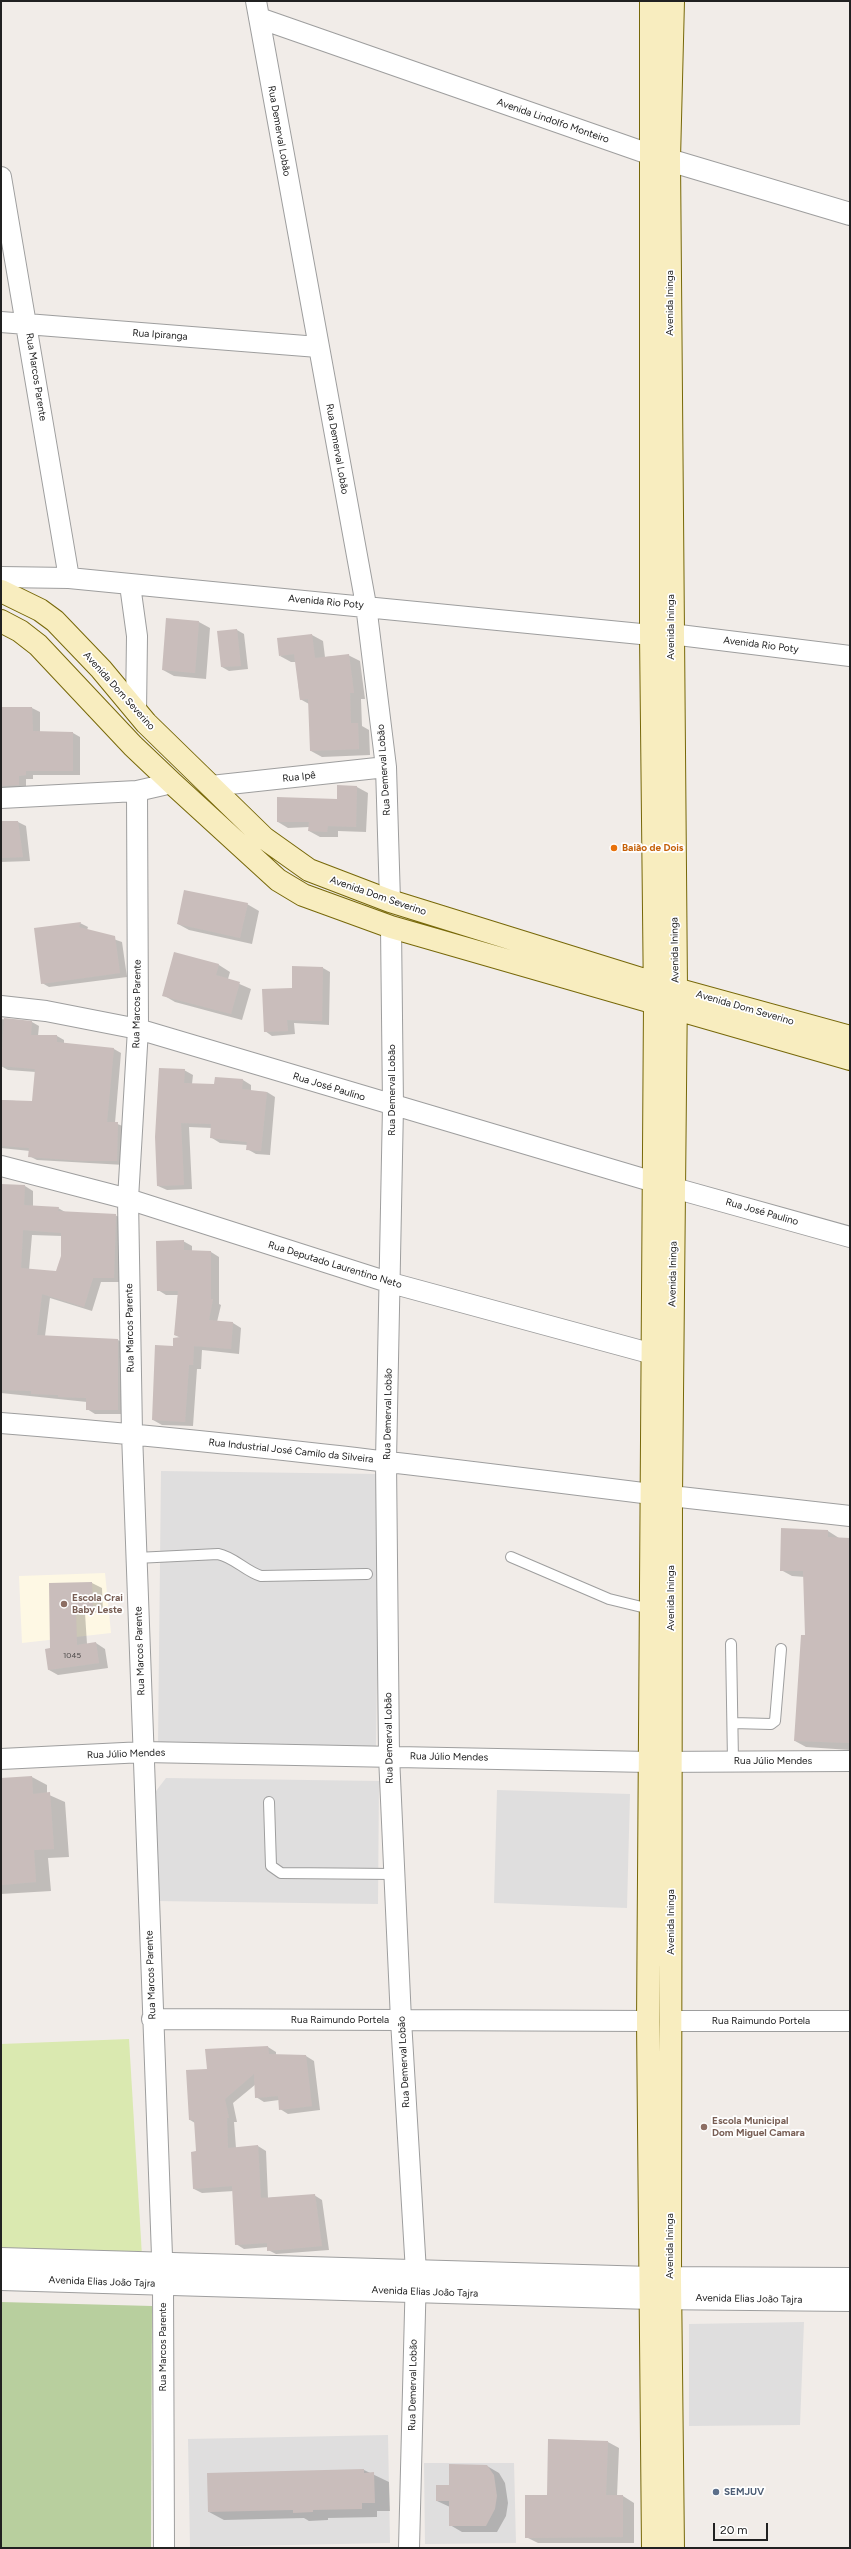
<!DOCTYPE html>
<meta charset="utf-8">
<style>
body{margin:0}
#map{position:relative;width:851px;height:2549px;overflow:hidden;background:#f1ece8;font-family:Figtree,sans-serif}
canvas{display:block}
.frame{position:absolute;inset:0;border:2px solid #212121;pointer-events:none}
.scale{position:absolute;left:713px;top:2523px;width:55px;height:18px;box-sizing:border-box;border:2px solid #212121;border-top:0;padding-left:5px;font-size:12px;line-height:14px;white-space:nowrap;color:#212121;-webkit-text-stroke:3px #fff;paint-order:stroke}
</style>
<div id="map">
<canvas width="851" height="2549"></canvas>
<div class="frame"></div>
<div class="scale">20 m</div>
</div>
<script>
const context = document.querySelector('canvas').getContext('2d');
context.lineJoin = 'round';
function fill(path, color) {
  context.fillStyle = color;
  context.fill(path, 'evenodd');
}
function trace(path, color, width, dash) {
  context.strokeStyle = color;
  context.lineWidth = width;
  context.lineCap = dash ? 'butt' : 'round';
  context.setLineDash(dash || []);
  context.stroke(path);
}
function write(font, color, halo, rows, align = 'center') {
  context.font = font + ' Figtree,sans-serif';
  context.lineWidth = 3.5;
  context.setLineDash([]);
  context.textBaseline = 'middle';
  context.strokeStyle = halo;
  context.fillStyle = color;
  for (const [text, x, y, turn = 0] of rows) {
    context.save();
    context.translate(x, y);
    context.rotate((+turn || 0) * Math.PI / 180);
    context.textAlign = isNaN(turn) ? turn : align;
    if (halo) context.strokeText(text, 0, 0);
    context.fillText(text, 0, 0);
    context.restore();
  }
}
fill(new Path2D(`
 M161,1471L380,1474L376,1747L158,1744Z
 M166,1778L379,1781L378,1904L155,1901L156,1791Z
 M497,1790L630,1794L627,1908L494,1903Z
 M804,2322L800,2425L689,2426V2324Z
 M388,2435L390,2543L190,2547L188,2439Z
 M424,2463H514L516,2543L425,2544Z`), '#dfdede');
fill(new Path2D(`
 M105,1573L111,1633L22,1643L19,1576Z`), '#fef8e4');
fill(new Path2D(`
 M129,2039L142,2256L1,2252V2044Z`), '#dae9b0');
fill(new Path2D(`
 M1,2302L152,2306L151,2548H1Z`), '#b8cf9e');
fill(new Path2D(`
 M167,619L199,622L210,628L206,679L174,676L163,670Z
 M237,630L244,634L248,669L229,671L222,667Z
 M312,635L323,641L325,657L348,655L360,661L365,699H361L362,726L369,730L370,755L322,757L311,751L309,704L300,699L296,662H291L280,656Z
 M1,708H32L40,712V732L73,733L80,737V775H33V779H26V789L1,790Z
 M338,786L357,787L368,793L366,832L338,831V837H320L309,831V827L288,828L278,822L338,800Z
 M1,822H18L26,826L30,861L1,862Z
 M247,904L259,911L252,944L189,930L178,924Z
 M80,923L88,927L87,930L122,942L127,977L49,987L42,983Z
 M175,953L219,965L230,972L228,979L251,989L242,1020L175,1002L163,995Z
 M323,968L330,972L329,1025L294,1023L295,1034L272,1036L265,1031L293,989Z
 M1,1019L32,1022L39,1026L38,1036H57L64,1040V1044L114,1049L121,1053L115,1123L125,1127L124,1165L37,1160L29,1156L30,1151L1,1148V1100L33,1102L36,1072L8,1070L1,1066Z
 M184,1070L193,1075L192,1084L215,1085L243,1080L251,1085V1091L267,1092L275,1097L270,1155L256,1154L247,1149V1145L220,1143L212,1138V1128L189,1127L192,1189L167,1190L158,1186Z
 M1,1186H25L33,1191V1206L58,1208L67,1213L115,1215L124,1220L122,1282H101L92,1311L50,1298L45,1336L118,1340L126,1345V1414H95L87,1409V1402L1,1393ZM32,1235L62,1236V1257L57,1272L29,1270Z
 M183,1241L192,1246V1252H211L219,1257V1304L221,1305L217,1322L233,1323L241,1328L239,1354L202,1350L201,1369H197L193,1426L162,1425L153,1420L174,1347L181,1338L175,1335L178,1295H166L158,1290Z
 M828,1531L839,1538L850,1539V1750L806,1747L795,1741L806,1636L805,1577L792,1576L781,1570Z
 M92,1583L102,1588L103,1612L85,1613L87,1644L96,1643L105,1649L108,1668L58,1675L49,1670L51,1649L50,1584Z
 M32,1777L47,1785V1794L65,1802L69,1857L48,1858L51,1891L1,1894V1779Z
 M268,2047L276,2052V2056H306L314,2061L320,2110L288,2114L280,2109L279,2100L264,2102L256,2097V2084L233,2103L237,2122H234L236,2148L258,2146L266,2151L268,2198L314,2195L322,2200L329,2250L276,2254L268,2250V2247L244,2249L236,2244L234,2191L202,2193L194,2189L197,2152L195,2123L190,2120L208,2069Z
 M608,2442L619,2448L617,2496H623L634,2503V2543H538L526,2537L548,2496Z
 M487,2466L499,2473L505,2483L508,2503L506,2516L497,2532H462L450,2525V2507L437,2501L450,2486Z
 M364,2470L389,2482L390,2511H377V2517L328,2518V2520L309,2521L304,2518L224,2520L209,2512Z`), '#0003');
fill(new Path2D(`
 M166,618L199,621L195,673L162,670Z
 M237,629L241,666L221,667L217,631Z
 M312,634L315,658L349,654L354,693H350L351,723H358L359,749L310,751L308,699L300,700L294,654L279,656L277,638Z
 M1,707H32L33,731L73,732V771H26V775L19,776V785L1,786Z
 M337,785L357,786L356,827L328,826L327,832L308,831L309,822H277V797L337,799Z
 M1,821H18L23,857L1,858Z
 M184,890L248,903L240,938L177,924Z
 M81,922L79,927L115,936L120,973L41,984L34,928Z
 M174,952L219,964L216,975L240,982L231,1014L162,996Z
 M292,966L323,967L322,1021L287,1020L288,1031L264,1032L262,989L292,988Z
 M4,1018L32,1021L31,1035H57V1042L114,1048L107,1122H118L117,1161H83L28,1157L29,1148L1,1146V1100L32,1101L35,1069L1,1066Z
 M159,1068L185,1069L184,1083L214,1084L215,1077L243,1079L242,1089L267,1092L261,1151L246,1150L247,1142L210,1138L211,1124L181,1123L184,1185L157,1186L155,1137Z
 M1,1184L25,1185L24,1205L59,1207L58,1211L116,1214L114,1278H93L84,1307L42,1294L37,1335L118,1339V1410H86V1398L58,1397V1395L31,1394V1391L1,1390ZM23,1230L61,1233V1256L56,1271L21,1268Z
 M184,1240V1250L211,1251V1299H213L209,1320L233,1322L231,1349L194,1346L193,1365H189L185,1422L152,1420L155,1345L173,1346V1338L180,1337L174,1335L178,1291H157L156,1241Z
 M781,1528L828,1530V1537L850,1538V1743L794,1741L801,1635H805L803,1571H780Z
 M92,1582L93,1607L76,1608L77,1645L96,1642L99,1663L48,1670L45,1649L50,1648L49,1583Z
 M32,1776L33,1794L50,1792L54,1849L34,1850L36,1882L1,1885V1778Z
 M268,2046L269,2054L306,2055L312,2106L279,2110L278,2096L255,2098L254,2074L225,2099L229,2118H227L228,2148L258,2145L261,2198L315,2194L322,2246L267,2251V2243L235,2245L232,2186L193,2189L191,2152L196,2151L194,2120H189L186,2070L207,2069L205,2049Z
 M548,2439L608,2441L606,2495H623V2537L525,2538V2495H547Z
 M449,2464L487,2465L494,2475L497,2496L495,2509L486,2526H449V2501H436V2485H449Z
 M364,2469V2473L374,2472L375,2503H362V2509L313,2510V2512L293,2513V2510L208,2512L207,2473Z`), '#c9bdbb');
const service = new Path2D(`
 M511,1557L609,1599L650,1609
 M136,1558L218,1554C234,1557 245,1571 261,1576L367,1574
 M731,1644L733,1761
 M733,1723L771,1724L775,1721L781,1649
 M269,1802L271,1866L281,1873L394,1874`);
const minor = new Path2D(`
 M256,1L366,605L386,767L390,901
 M259,18L649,154
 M1,177L69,578
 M1,322L318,347
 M1,577L69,578L651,635
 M130,585L137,636L136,712
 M671,634L850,656
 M211,786L386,767
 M137,791L138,1029L128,1199L132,1433L163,2283L164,2548
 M1,798L137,791L172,783
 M391,927L393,1106L386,1461L389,1756L401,2020L416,2272L409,2548
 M1,1006L46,1011L138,1029L654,1182
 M1,1166L128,1199L391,1283L653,1354L668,1355
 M674,1188L850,1237
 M1,1423C218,1440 435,1467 651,1494
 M671,1496L850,1516
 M1,1759L144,1752L649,1762L850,1761
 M152,2019L648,2021
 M671,2021H850`);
const tertiary = new Path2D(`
 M652,155L850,214
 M1,2259L651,2278L850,2279
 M1,2279L651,2298L850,2300`);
const secondary = new Path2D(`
 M651,1V635L655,1003L648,2021L653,2548
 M673,1L669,159L676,988L671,1496L670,2279L673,2548
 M1,591L40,610L55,621L101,669L146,723L264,838L309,870L390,901L654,983L850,1037
 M1,621L20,631L38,645L133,746L172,783L278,880L303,895L391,927L850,1059`);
trace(service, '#9e9e9e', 12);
trace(minor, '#9e9e9e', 22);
trace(tertiary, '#9e9e9e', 24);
trace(secondary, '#776809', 24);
trace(service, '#fff', 10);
trace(minor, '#fff', 20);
trace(tertiary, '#fff', 22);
trace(secondary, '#f8edbf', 22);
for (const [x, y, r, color] of [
 [614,848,4,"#e8710a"],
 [64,1604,4,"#8d6e63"],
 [704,2127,4,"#8d6e63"],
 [716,2492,4,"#5c6f8a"]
]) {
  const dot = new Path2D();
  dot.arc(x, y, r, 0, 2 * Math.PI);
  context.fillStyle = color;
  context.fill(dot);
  trace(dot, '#fff', 1.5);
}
write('8px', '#4b4848', null, [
 ["1045",72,1656]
]);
write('10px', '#212121', '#fff', [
 ["Avenida Lindolfo Monteiro",553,121,19],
 ["Rua Demerval Lobão",279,131,80],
 ["Avenida Ininga",670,303,-90],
 ["Rua Ipiranga",160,335,4],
 ["Rua Marcos Parente",36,377,81],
 ["Rua Demerval Lobão",337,449,80],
 ["Avenida Rio Poty",326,602,5],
 ["Avenida Ininga",671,627,-90],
 ["Avenida Rio Poty",761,645,7],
 ["Avenida Dom Severino",119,691,48],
 ["Rua Demerval Lobão",384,770,-94],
 ["Rua Ipê",299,777,-6],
 ["Avenida Dom Severino",378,896,19],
 ["Avenida Ininga",675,950,-91],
 ["Rua Marcos Parente",137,1004,-89],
 ["Avenida Dom Severino",745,1008,16],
 ["Rua José Paulino",329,1087,17],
 ["Rua Demerval Lobão",392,1090,-90],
 ["Rua José Paulino",762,1212,16],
 ["Rua Deputado Laurentino Neto",335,1265,17],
 ["Avenida Ininga",673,1274,-89],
 ["Rua Marcos Parente",130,1328,-91],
 ["Rua Demerval Lobão",388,1414,-89],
 ["Rua Industrial José Camilo da Silveira",291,1451,6],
 ["Avenida Ininga",671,1598,-90],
 ["Rua Marcos Parente",140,1651,-92],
 ["Rua Demerval Lobão",389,1738,-91],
 ["Rua Júlio Mendes",126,1754,-2],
 ["Rua Júlio Mendes",449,1757,1],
 ["Rua Júlio Mendes",773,1761],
 ["Avenida Ininga",671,1922,-90],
 ["Rua Marcos Parente",151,1975,-92],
 ["Rua Raimundo Portela",340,2020],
 ["Rua Raimundo Portela",761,2021],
 ["Rua Demerval Lobão",404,2062,-93],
 ["Avenida Ininga",670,2246,-90],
 ["Avenida Elias João Tajra",102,2282,2],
 ["Avenida Elias João Tajra",425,2292,2],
 ["Avenida Elias João Tajra",749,2299,1],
 ["Rua Marcos Parente",163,2347,-90],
 ["Rua Demerval Lobão",413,2385,-89]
]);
write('bold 10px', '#c56008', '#fff', [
 ["Baião de Dois",622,848]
], 'left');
write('bold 10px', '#785e54', '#fff', [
 ["Escola Crai",72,1598],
 ["Baby Leste",72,1610],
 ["Escola Municipal",712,2121],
 ["Dom Miguel Camara",712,2133]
], 'left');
write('bold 10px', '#4e5e75', '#fff', [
 ["SEMJUV",724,2492]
], 'left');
</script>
